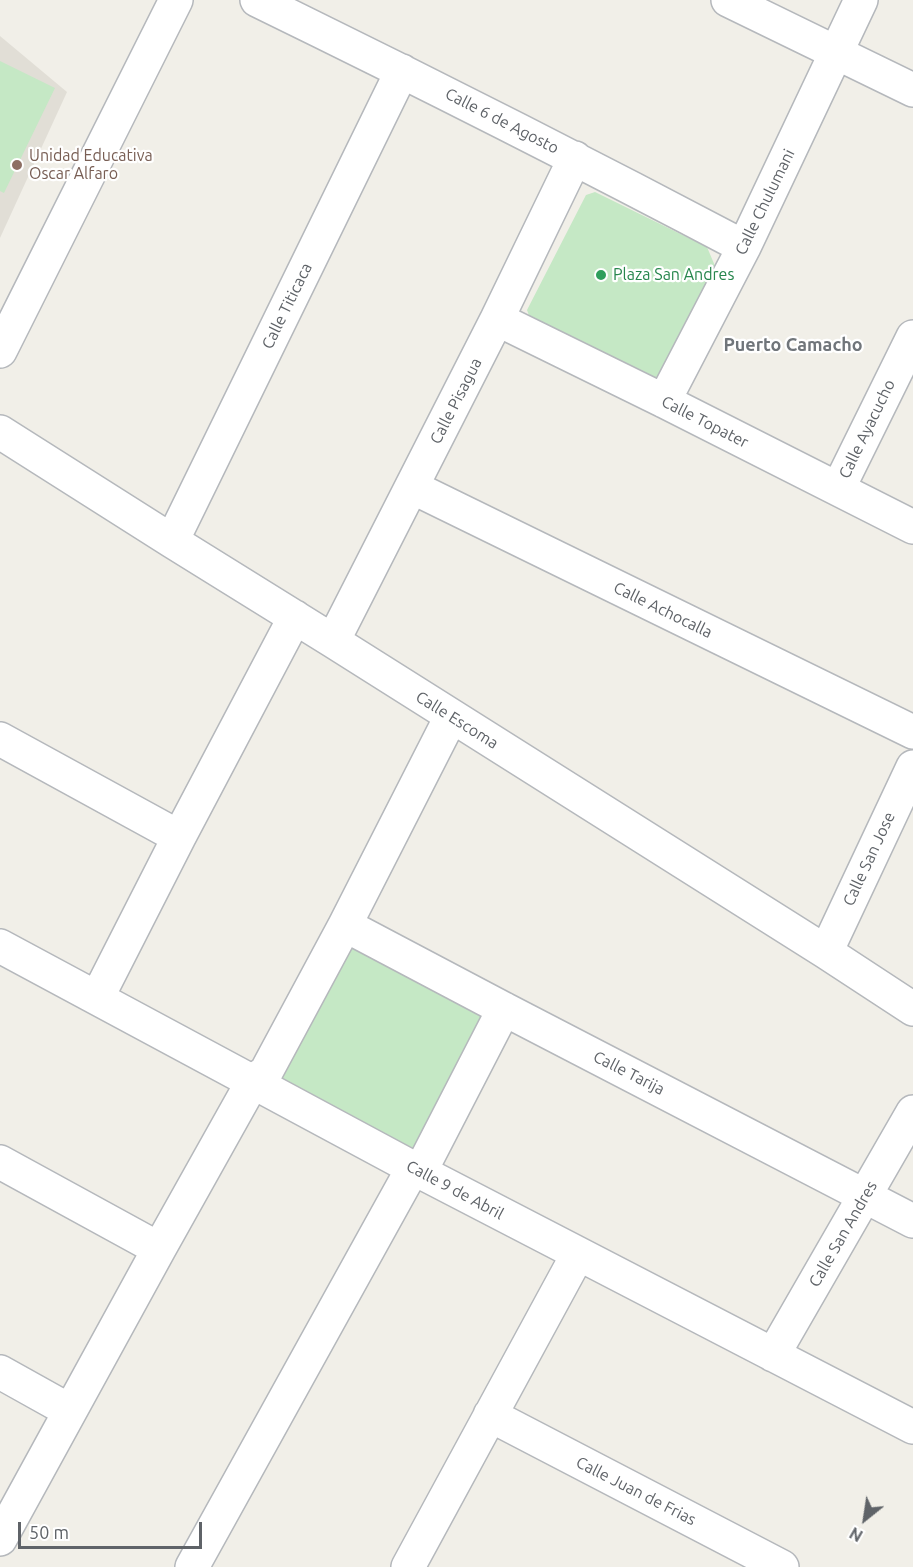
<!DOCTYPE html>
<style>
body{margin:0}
#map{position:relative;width:913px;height:1567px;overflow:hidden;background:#f1efe8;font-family:Ubuntu,sans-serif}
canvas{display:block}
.north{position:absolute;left:835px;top:1489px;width:60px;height:60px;-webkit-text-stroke:4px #fff;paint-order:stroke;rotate:210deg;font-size:16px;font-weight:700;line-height:24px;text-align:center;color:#5f6368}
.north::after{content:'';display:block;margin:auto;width:21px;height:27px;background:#5f6368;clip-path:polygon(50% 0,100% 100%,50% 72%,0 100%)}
.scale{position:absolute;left:18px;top:1522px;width:184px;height:27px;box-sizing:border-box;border:3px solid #5f6368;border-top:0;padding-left:8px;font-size:18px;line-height:21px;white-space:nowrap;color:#5f6368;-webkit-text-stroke:4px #fff;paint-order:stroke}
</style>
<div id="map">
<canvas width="913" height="1567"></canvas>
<div class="north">N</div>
<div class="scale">50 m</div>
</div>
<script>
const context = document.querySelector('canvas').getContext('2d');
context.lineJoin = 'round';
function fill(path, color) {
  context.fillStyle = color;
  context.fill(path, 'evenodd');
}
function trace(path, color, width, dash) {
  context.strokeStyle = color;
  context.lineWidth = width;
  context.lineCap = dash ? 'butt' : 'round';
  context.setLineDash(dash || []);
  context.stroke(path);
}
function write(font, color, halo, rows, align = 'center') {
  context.font = font + ' Ubuntu,sans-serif';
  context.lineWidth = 4.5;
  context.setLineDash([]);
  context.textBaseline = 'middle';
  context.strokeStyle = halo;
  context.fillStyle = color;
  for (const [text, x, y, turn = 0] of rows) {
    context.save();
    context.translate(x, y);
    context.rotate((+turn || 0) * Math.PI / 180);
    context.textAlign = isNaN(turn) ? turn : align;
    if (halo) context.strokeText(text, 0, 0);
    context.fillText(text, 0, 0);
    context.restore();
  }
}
fill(new Path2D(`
 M0,36L67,92L0,238Z`), '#e1ded6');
fill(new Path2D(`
 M0,61L55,88L4,193L0,191Z
 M595,192L707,247L715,266L655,382L531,321L527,310L586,195Z
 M346,939L489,1014L417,1152L273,1078Z`), '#c5e8c5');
const minor = new Path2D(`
 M257,0C421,80 583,162 744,247
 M728,0L913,90
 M497,319L664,401L913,527
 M0,351L176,0
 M664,401L744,247L861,0
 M0,432L172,541L333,641L826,952L913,1009
 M412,487L913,732
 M838,489L913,337
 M172,541L402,71
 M333,641L497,319L575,158
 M0,739L179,837
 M345,925L504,1009L913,1221
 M0,946L413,1168L913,1427
 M826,952L913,767
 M97,998L179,837L295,617
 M0,1162L159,1249
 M420,1172L504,1009
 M773,1355L913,1112
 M0,1372L70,1411
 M490,1415L782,1567
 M0,1539L159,1249L253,1081L266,1072L345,925L451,717
 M192,1567L413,1168
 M408,1567L578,1254`);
trace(minor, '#b5b8bc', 36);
trace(minor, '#fff', 33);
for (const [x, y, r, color] of [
 [17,165,6,"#8d6e63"],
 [601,275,6,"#2e9e5b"]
]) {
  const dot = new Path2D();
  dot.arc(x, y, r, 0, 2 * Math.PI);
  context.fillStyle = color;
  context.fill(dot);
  trace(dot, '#fff', 2);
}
write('16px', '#5f6368', '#fff', [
 ["Calle 6 de Agosto",502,121,27],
 ["Calle Chulumani",765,202,-64],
 ["Calle Titicaca",287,306,-64],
 ["Calle Pisagua",456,401,-63],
 ["Calle Topater",705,422,27],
 ["Calle Ayacucho",867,429,-64],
 ["Calle Achocalla",663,610,26],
 ["Calle Escoma",457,720,32],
 ["Calle San Jose",869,859,-65],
 ["Calle Tarija",629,1073,27],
 ["Calle 9 de Abril",455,1190,28],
 ["Calle San Andres",843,1234,-60],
 ["Calle Juan de Frias",636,1491,27]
]);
write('16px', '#785e54', '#fff', [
 ["Unidad Educativa",29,156],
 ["Oscar Alfaro",29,174]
], 'left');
write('16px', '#27864d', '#fff', [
 ["Plaza San Andres",613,275]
], 'left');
write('bold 18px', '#70757a', '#fff', [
 ["Puerto Camacho",793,345]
]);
</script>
